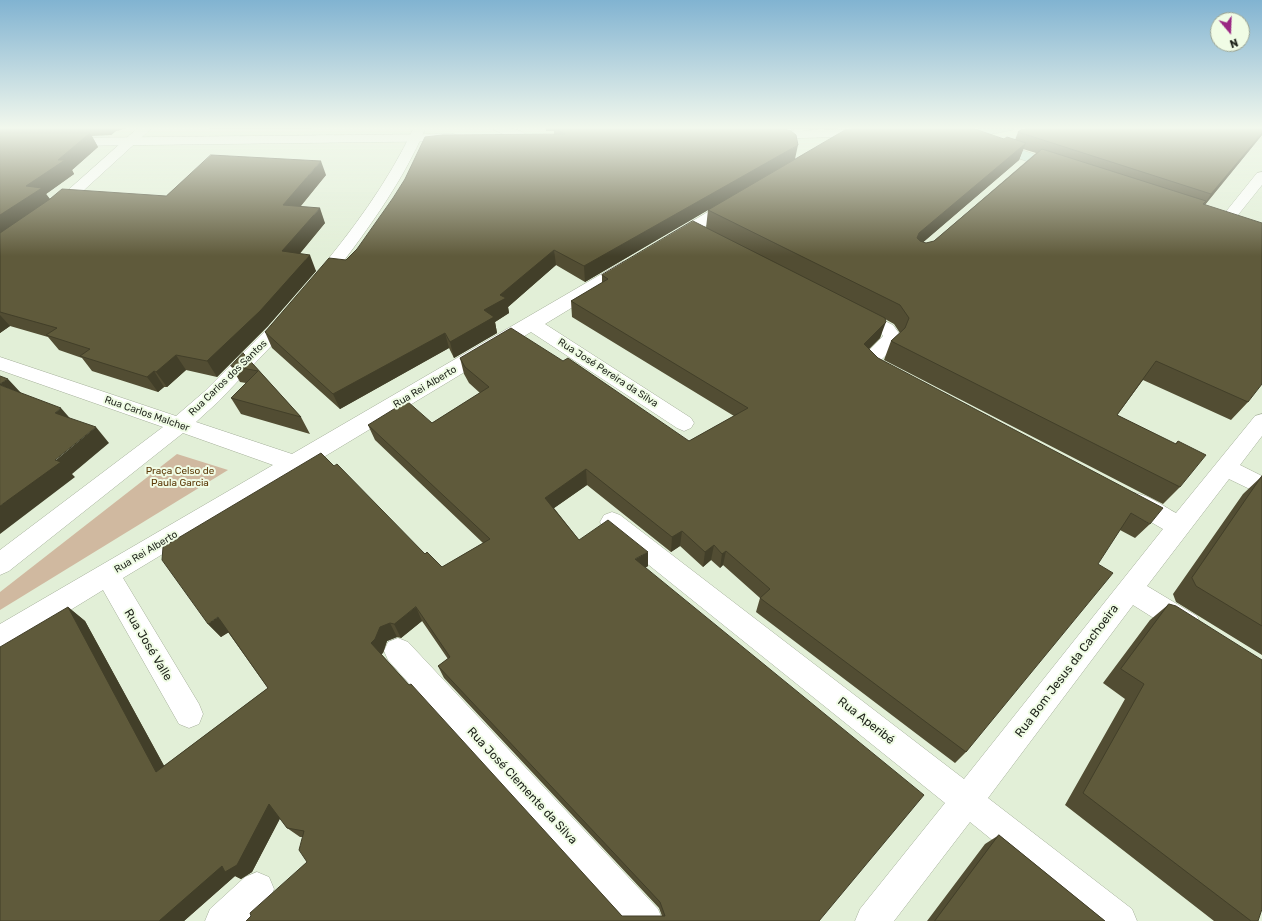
<!DOCTYPE html>
<meta charset="utf-8">
<style>
body{margin:0}
#map{position:relative;width:1262px;height:921px;overflow:hidden;background:#e2efd7;font-family:Rubik,sans-serif}
canvas{display:block}
.north{position:absolute;left:1210px;top:12px;width:40px;height:40px;box-sizing:border-box;background:#f0fce5;border:1px solid #9ca594;border-radius:50%;rotate:161deg;font-size:11px;font-weight:700;line-height:16px;text-align:center;color:#1e231a}
.north::after{content:'';display:block;margin:auto;width:14px;height:18px;background:#9a2683;clip-path:polygon(50% 0,100% 100%,50% 72%,0 100%)}
</style>
<div id="map">
<canvas width="1262" height="921"></canvas>
<div class="north">N</div>
</div>
<script>
const context = document.querySelector('canvas').getContext('2d');
context.lineJoin = 'round';
function fill(path, color) {
  context.fillStyle = color;
  context.fill(path, 'evenodd');
}
function trace(path, color, width, dash) {
  context.strokeStyle = color;
  context.lineWidth = width;
  context.lineCap = dash ? 'butt' : 'round';
  context.setLineDash(dash || []);
  context.stroke(path);
}
function write(font, color, halo, rows, align = 'center') {
  context.font = font + ' Rubik,sans-serif';
  context.lineWidth = 4;
  context.setLineDash([]);
  context.textBaseline = 'middle';
  context.strokeStyle = halo;
  context.fillStyle = color;
  for (const [text, x, y, turn = 0] of rows) {
    context.save();
    context.translate(x, y);
    context.rotate((+turn || 0) * Math.PI / 180);
    context.textAlign = isNaN(turn) ? turn : align;
    if (halo) context.strokeText(text, 0, 0);
    context.fillText(text, 0, 0);
    context.restore();
  }
}
fill(new Path2D(`
 M177,454L228,470L0,610V592Z`), '#d0b9a0');
const minor = new Path2D(`
 M139,127H153L59,213H49L46,210L49,207Z
 M414,127H426C401,186 363,236 324,287L318,288L312,287L309,283L312,279C351,232 388,183 414,127Z
 M493,127C504,127 521,127 529,138L522,142L494,130Z
 M1262,172V185L1230,225H1220L1217,222L1220,219L1257,173Z
 M733,199L738,200L740,203L738,206L679,242H667L665,239L667,236L728,200Z
 M628,261L634,262L636,266L634,270L545,324L691,418L694,423L691,428L684,431L677,428L531,332L123,578L199,704L203,714L199,724L189,728L179,724L103,590L10,647L0,650V624L273,465L183,433L9,571L0,575V550L163,427L0,370V357L176,416L205,391L282,314L288,312L294,314L297,318L294,322L219,401L196,422L292,454L622,262Z
 M858,308L893,325L901,336L897,345L881,360L896,368L899,373L896,378C882,382 868,372 860,360L883,336L881,333L852,318L849,314L852,310Z
 M1262,414V436L1240,465L1262,476V495L1229,479L1147,586L1197,616L1201,625L1197,634L1188,637L1179,634L1133,605L988,798L1132,909L1137,921H1092L970,822L894,921H855L860,909L945,803L604,529L600,522L604,515L612,512L620,515L964,779L1163,529L1123,506L1119,500L1123,494C1140,488 1161,505 1176,513L1255,416Z
 M398,638L408,642L658,909L663,921H623L388,660L384,651L388,642Z
 M257,872L269,877L274,889L269,901L247,921H205L210,909L245,877Z`);
const tertiary = new Path2D(`
 M866,129L871,130L872,133L871,136L766,139L759,135L766,131Z
 M454,134L461,138L459,141L65,146L60,145L58,142L60,139L65,138Z`);
const secondary = new Path2D(`
 M931,127H950L964,132L987,127H1014L1013,130L979,136L1064,164L1066,167L1064,170H1054L932,130Z`);
trace(minor, '#a4af99', 1);
trace(tertiary, '#a4af99', 1);
trace(secondary, '#a4af99', 1);
fill(minor, '#fff');
fill(tertiary, '#fff');
fill(secondary, '#c2e5d6');
fill(new Path2D(`
 M0,127H131L116,131L111,135L92,136L98,147L72,170L74,174L46,194L50,199L166,196L326,175L301,206L325,223L299,254L316,271L268,326L217,377L186,370L167,387H164L158,392L92,371L82,358L59,350L48,337L10,326L0,333Z
 M208,127H313L312,129H209Z
 M546,127H838L837,129H786L795,159L1004,139L1015,140L1018,132L1025,129L1026,127H1262V135L1205,205L1248,402L1231,420L1143,380L1117,415L1175,444L1178,441L1180,487L1163,504L884,360L891,341L900,333L894,324L885,319L880,338L869,349L878,358L1150,524L1135,538L1120,530L966,752L955,763L756,612L760,598L723,565L720,568L711,560L703,567L680,546L671,552L587,485L554,508L579,540L648,566L645,568L819,921H246L307,862L303,837H300L287,828L280,818L252,872L241,879L235,876L184,921H0L68,607L85,621L164,766L268,688L228,632L221,637L208,624L425,554L442,567L483,543L375,440L368,425L432,423L480,393L469,383L464,374L460,358L689,441L734,416L572,317L571,301L602,283V275L706,228L708,210L585,282L556,265L508,307L509,313L495,322L497,333L454,358L449,348L340,409L272,348L265,332L346,260L554,134V131H546ZM1023,149L1036,153L934,241L926,243L923,242L1019,160ZM422,621L448,659L438,666L444,678L659,908L662,916H622L409,685L381,654L383,653L387,641L397,637L401,638Z
 M243,353L301,417L310,434L241,414L231,398L246,383L240,382L231,366Z
 M1262,476V655L1176,602L1173,594L1243,494Z
 M1169,604L1258,921H1214L1065,805L1125,699L1103,683L1150,620Z
 M999,835L1105,921H927L985,844Z`), '#524d33');
fill(new Path2D(`
 M106,127H131L116,131L111,135Z
 M90,133L98,147L72,170L74,174L46,194L52,202L0,238V215L26,186Z
 M1262,133V135L1202,208L1211,194Z
 M1026,143L1019,160L913,251L917,238L919,233Z
 M798,145L795,159L585,282L584,266Z
 M321,161L326,175L289,220L283,205Z
 M320,208L325,223L289,267L282,251Z
 M554,250L556,265L508,307L509,313L495,322L497,333L454,358L450,342L500,295Z
 M310,255L316,271L268,326L217,377L207,361Z
 M0,315L10,326L0,333Z
 M886,322L880,338L858,360L864,344Z
 M445,333L449,348L340,409L333,394Z
 M176,355L186,370L167,387L156,372Z
 M154,371L164,387L158,392L147,377Z
 M8,379L22,394L0,385V384Z
 M61,408L75,424L55,413Z
 M96,427L109,443L72,474L75,477L0,534V506Z
 M586,469L587,485L547,513L545,498Z
 M682,531L680,546L671,552L672,537Z
 M714,545L711,560L703,567L705,552Z
 M726,551L723,565L720,568L722,554Z
 M648,552V566L635,574V559Z
 M68,607L85,621L173,782L156,772Z
 M416,607L422,621L401,638L394,624Z
 M218,617L231,631L221,637L208,624Z
 M390,623L397,637L387,641L383,653L379,656L371,643L380,627Z
 M269,804L283,813L252,872L241,879L235,876L184,921H159Z`), '#423f29');
const building = new Path2D(`
 M708,127H779L791,131L796,135L798,145L584,266L554,250L500,295L506,298L484,310L494,317L450,342L445,333L333,394L265,332L329,258L346,260L357,249L393,198L405,179L425,137L442,135L565,134L554,128Z
 M875,127H969L1004,139L1007,137L1026,143L919,233L917,238L920,241L926,243L934,241L1042,149L1206,201L1203,204L1262,223V384L1248,402L1156,361L1117,415L1176,444L1178,441L1206,455L1180,487L891,341L905,328L909,318L900,305L708,210L845,130Z
 M1029,127H1262V133L1211,194L1018,132L1022,129H1036Z
 M0,133H90L58,160H65L26,186L42,188L0,215Z
 M211,155L321,161L283,205L320,208L282,251L310,255L260,311L207,361L176,355L156,372L154,371L147,377L80,356L90,349L46,335L57,328L0,312V233L50,199L62,189L166,196Z
 M693,221L885,318L886,322L864,344L878,358L1163,508L1150,524L1131,513L1098,564L1113,573L966,752L760,598L770,589L726,551L722,554L714,545L705,552L682,531L672,537L586,469L545,498L579,540L608,520L648,552L635,559L924,795L819,921H246L251,916L250,913L307,862L299,850L304,831L287,828L269,804L237,865L225,872L222,866L159,921H0V647L68,607L156,772L268,688L218,617L208,624L162,560L163,547L321,453L334,466L337,464L425,554L427,552L442,567L490,539L368,425L407,401L432,423L489,387L465,367L460,358L511,328L563,361L568,358L689,441L748,408L571,301L608,279L602,275ZM416,607L450,657L438,666L660,902L665,916H622L411,684L409,685L371,643L375,639L380,627L390,623L394,624Z
 M243,353L301,417L231,398L258,371L231,366Z
 M0,376L8,379L0,384Z
 M0,385L61,408L55,413L96,427L55,460L61,462L0,506Z
 M1262,476V626L1196,586L1192,578Z
 M1169,604L1176,606L1262,660V909L1258,921H1251L1083,793L1144,684L1121,669Z
 M999,835L1105,921H935Z`);
fill(building, '#5f5a3b');
trace(building, '#423f29', 1);
const sky = context.createLinearGradient(0, 0, 0, 256);
sky.addColorStop(0, '#81b3d1');
sky.addColorStop(0.5, '#f2f8ed');
sky.addColorStop(1, '#f2f8ed00');
context.fillStyle = sky;
context.fillRect(0, 0, 1262, 256);
write('10px', '#1e231a', '#f0fce5', [
 ["Rua José Pereira da Silva",608,373,33],
 ["Rua Carlos dos Santos",228,378,-44],
 ["Rua Rei Alberto",425,387,-31],
 ["Rua Carlos Malcher",147,414,19],
 ["Rua Rei Alberto",146,552,-31]
]);
write('10px', '#5c3a09', '#f0fce5', [
 ["Praça Celso de",180,471],
 ["Paula Garcia",180,483]
]);
write('12px', '#1e231a', '#f0fce5', [
 ["Rua José Valle",148,645,59],
 ["Rua Bom Jesus da Cachoeira",1067,671,-53],
 ["Rua Aperibé",866,721,38],
 ["Rua José Clemente da Silva",522,786,47]
]);
</script>
